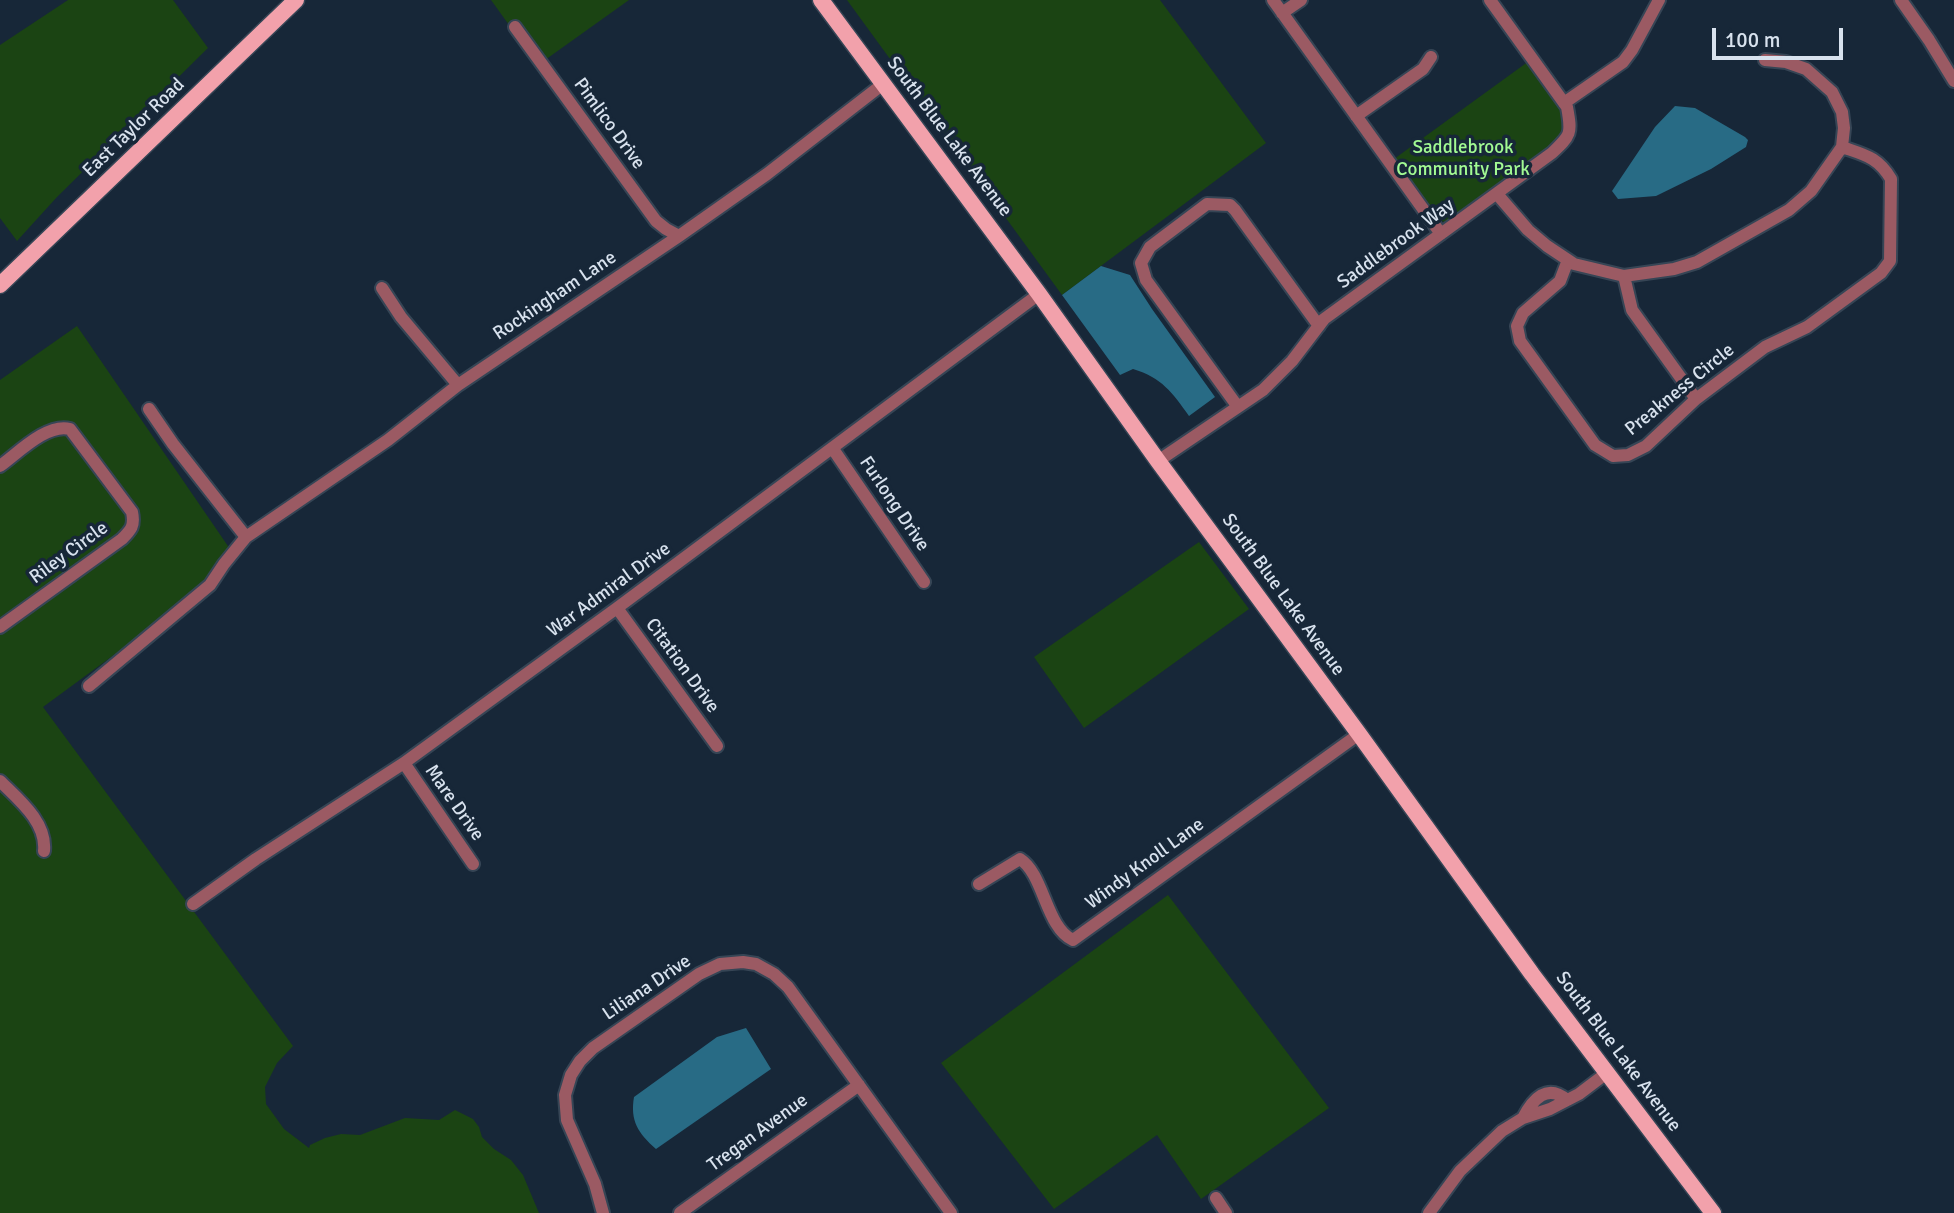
<!DOCTYPE html>
<style>
body{margin:0}
#map{position:relative;width:1954px;height:1213px;overflow:hidden;background:#172738;font-family:Signika,sans-serif}
canvas{display:block}
.scale{position:absolute;left:1712px;top:28px;width:131px;height:32px;box-sizing:border-box;border:4px solid #d8e2ee;border-top:0;padding-left:9px;font-size:21px;line-height:24px;white-space:nowrap;color:#d8e2ee;-webkit-text-stroke:5px #172738;paint-order:stroke}
</style>
<div id="map">
<canvas width="1954" height="1213"></canvas>
<div class="scale">100 m</div>
</div>
<script>
const context = document.querySelector('canvas').getContext('2d');
context.lineJoin = 'round';
function fill(path, color) {
  context.fillStyle = color;
  context.fill(path, 'evenodd');
}
function trace(path, color, width, dash) {
  context.strokeStyle = color;
  context.lineWidth = width;
  context.lineCap = dash ? 'butt' : 'round';
  context.setLineDash(dash || []);
  context.stroke(path);
}
function write(font, color, halo, rows, align = 'center') {
  context.font = font + ' Signika,sans-serif';
  context.lineWidth = 7;
  context.setLineDash([]);
  context.textBaseline = 'middle';
  context.strokeStyle = halo;
  context.fillStyle = color;
  for (const [text, x, y, turn = 0] of rows) {
    context.save();
    context.translate(x, y);
    context.rotate((+turn || 0) * Math.PI / 180);
    context.textAlign = isNaN(turn) ? turn : align;
    if (halo) context.strokeText(text, 0, 0);
    context.fillText(text, 0, 0);
    context.restore();
  }
}
fill(new Path2D(`
 M68,0H173L208,48L57,197L17,241L0,218V45Z
 M491,0H629L545,60L516,20L509,25Z
 M847,0H1160L1266,143L1062,295Z
 M1529,61C1537,73 1560,101 1563,113C1565,125 1560,136 1553,145L1449,219L1444,222L1434,216L1394,159Z
 M77,326L230,549L206,581L152,627L43,707L293,1046L277,1063L265,1087L266,1104L284,1129L309,1148L310,1145L325,1138L341,1134L360,1135L405,1118L439,1120L455,1110L473,1119L479,1127L482,1137L494,1149L511,1160L523,1175L539,1213H0V788C18,805 43,826 39,854L48,856L49,847L0,775V632L138,522L62,422C39,425 19,446 0,459V380Z
 M67,433L127,514V527L118,535L0,620V472L48,437Z
 M1199,542L1249,609L1084,728L1034,657Z
 M1168,895L1329,1108L1201,1199L1157,1135L1054,1209L941,1063Z`), '#1b4413');
fill(new Path2D(`
 M1675,106L1695,108L1745,137L1748,140L1746,147L1711,169L1656,196L1618,199L1612,191L1655,127Z
 M1101,266L1130,275L1152,309L1215,397L1189,416C1172,392 1162,378 1133,369L1120,375L1062,295Z
 M746,1028L771,1069L656,1149C638,1133 630,1121 634,1097L717,1037Z`), '#286b85');
const minor = new Path2D(`
 M1273,0L1441,234
 M1901,0L1929,40L1954,81
 M1282,13L1301,0
 M515,27L656,221L666,229L679,236
 M1564,103L1623,62L1632,50L1659,0
 M1356,116L1423,69L1431,57
 M1497,194L1528,230L1547,246L1574,264L1624,276L1674,269L1697,262L1789,210L1811,191L1842,147L1844,128L1842,112L1832,92L1806,69L1786,62L1765,60
 M1568,260L1560,281L1523,313L1517,326L1520,341L1595,445L1613,456L1628,455L1646,446L1696,399L1765,347L1807,327L1881,273L1890,261L1891,179C1878,157 1865,155 1842,147
 M1624,276L1632,310L1696,399
 M382,288L401,317L458,385
 M1238,407L1146,280L1141,263L1150,247L1207,204L1230,205L1235,210L1319,326
 M149,409L173,444L246,537
 M833,449L924,582
 M1158,461L1263,390L1292,361L1324,319L1552,153C1571,135 1572,134 1567,107L1490,0
 M0,466C18,453 47,423 70,429L132,512C135,526 131,530 122,539L0,627
 M617,608L717,746
 M89,686L210,585L224,564L246,537L388,440L458,385L679,236L767,174L883,84
 M404,763L473,864
 M0,781C18,799 47,822 44,851
 M979,884L1020,859C1044,874 1046,928 1073,940L1359,734
 M193,904L256,859L404,763L617,608L1039,294
 M1523,1118C1533,1099 1547,1083 1567,1100
 M1216,1198L1226,1213
 M603,1213L595,1184L567,1120L565,1095L571,1075L580,1061L593,1048L699,974L720,964L743,962L756,964L774,974L788,987L951,1213
 M680,1213L859,1085
 M1429,1213L1460,1171L1502,1131L1523,1118L1550,1109L1579,1094L1608,1072`);
const major = new Path2D(`
 M821,0L1039,294L1158,461L1359,734L1532,974L1713,1213
 M0,285L296,0`);
trace(minor, '#364555', 16);
trace(major, '#364555', 19);
trace(minor, '#9b5a63', 12);
trace(major, '#f2a1ab', 16);
write('19px', '#d8e2ee', '#172738', [
 ["Pimlico Drive",609,124,54],
 ["East Taylor Road",134,128,-44],
 ["South Blue Lake Avenue",949,137,53],
 ["Saddlebrook Way",1396,244,-36],
 ["Rockingham Lane",555,296,-34],
 ["Preakness Circle",1680,390,-39],
 ["Furlong Drive",894,504,56],
 ["Riley Circle",69,553,-36],
 ["War Admiral Drive",609,590,-36],
 ["South Blue Lake Avenue",1283,595,54],
 ["Citation Drive",682,666,54],
 ["Mare Drive",454,803,55],
 ["Windy Knoll Lane",1145,864,-36],
 ["Liliana Drive",647,988,-34],
 ["South Blue Lake Avenue",1618,1052,53],
 ["Tregan Avenue",758,1133,-36]
]);
write('19px', '#a2fa93', '#172738', [
 ["Saddlebrook",1463,148],
 ["Community Park",1463,170]
]);
</script>
